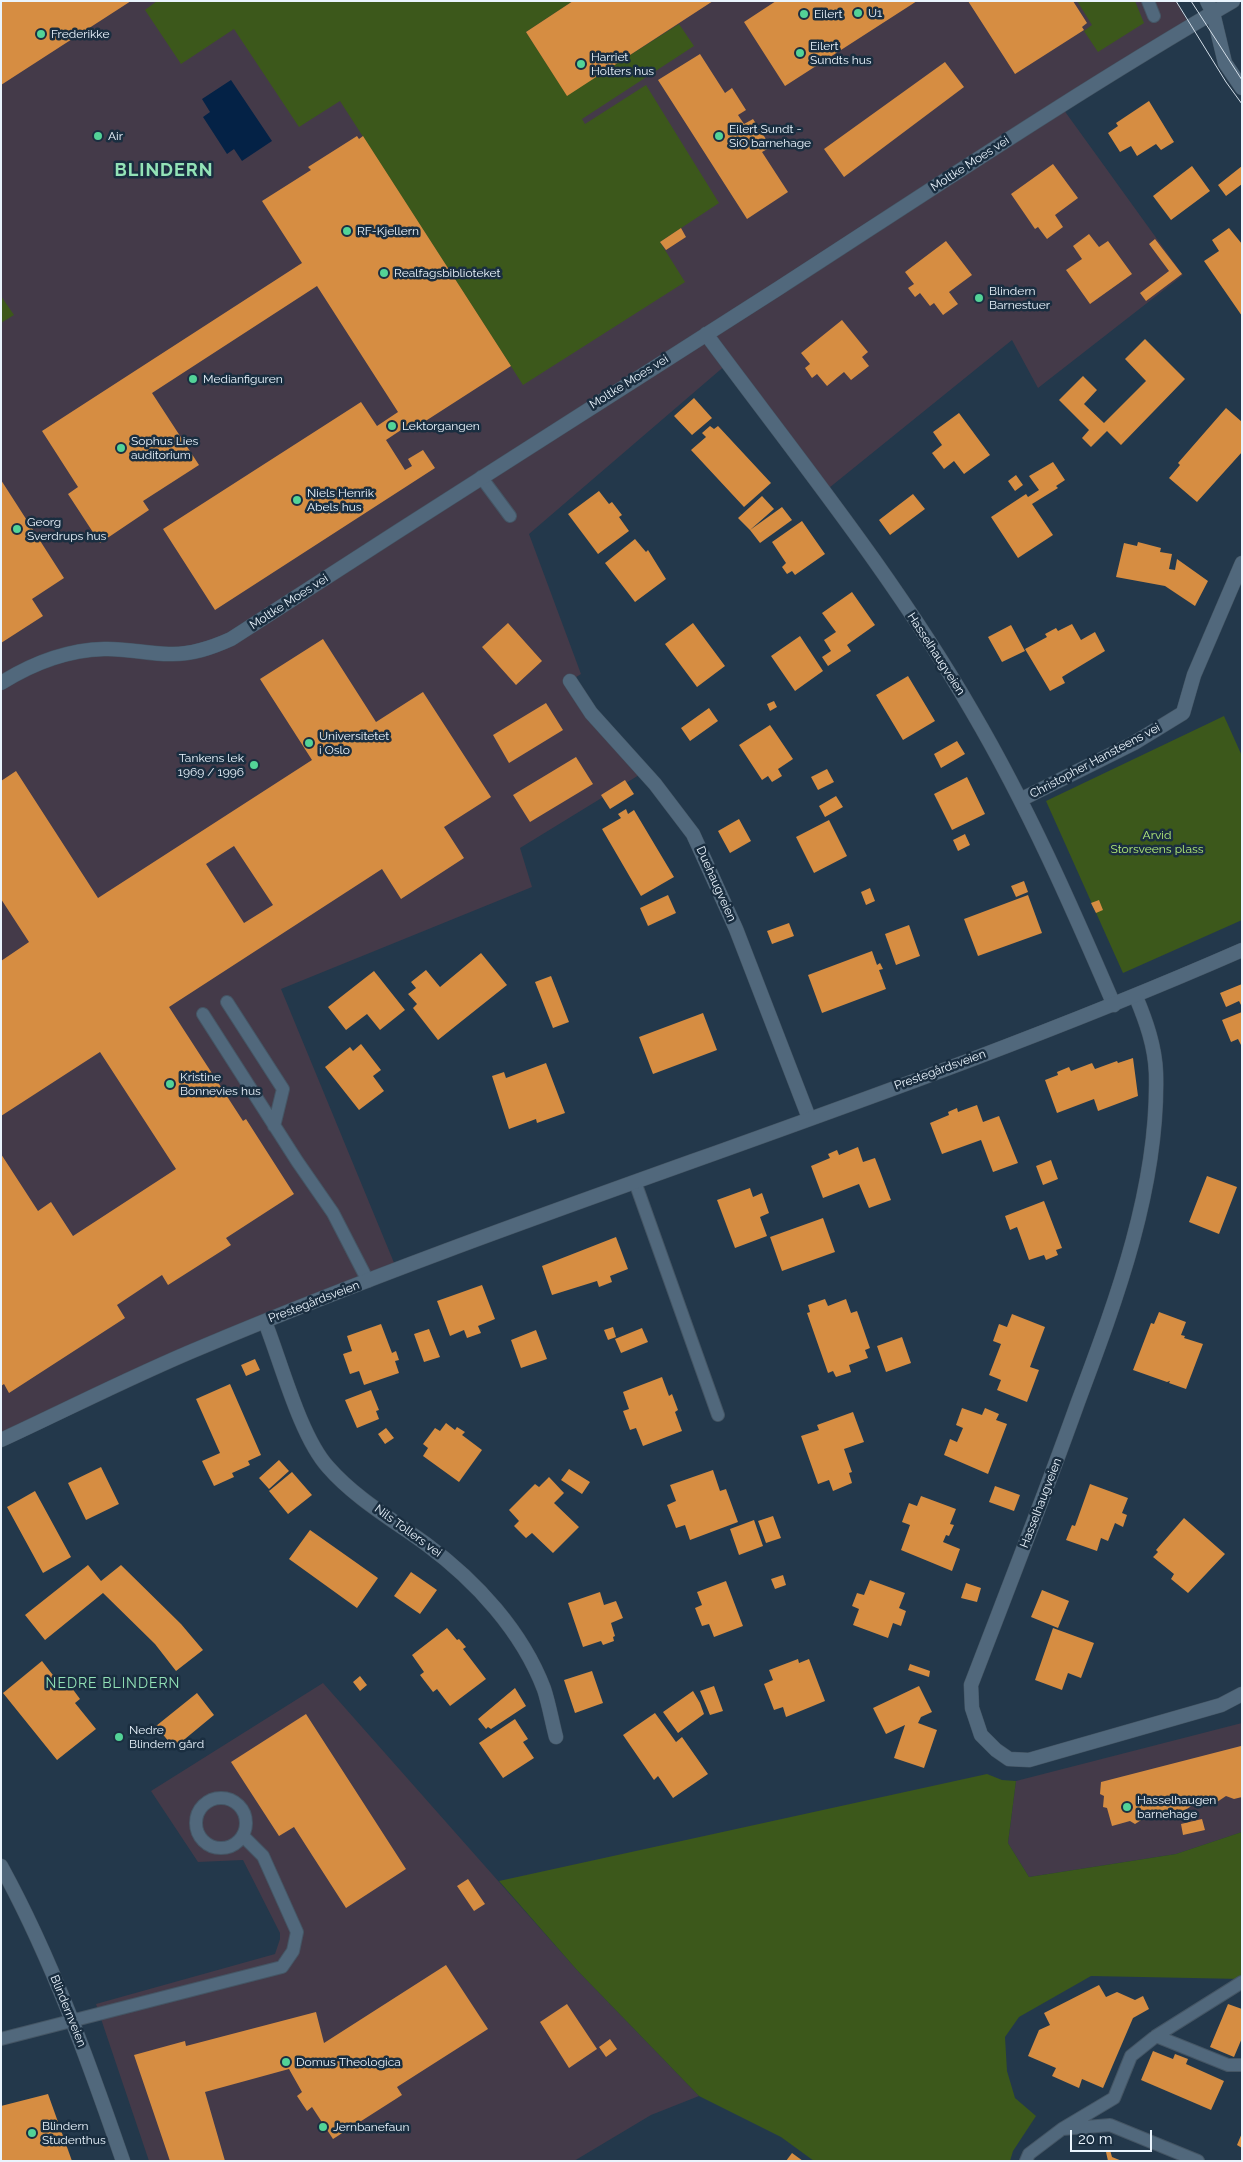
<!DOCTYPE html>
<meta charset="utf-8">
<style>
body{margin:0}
#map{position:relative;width:1243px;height:2162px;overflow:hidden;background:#23384b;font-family:Raleway,sans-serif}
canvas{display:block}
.frame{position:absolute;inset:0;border:2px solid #eaf4fd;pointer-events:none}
.scale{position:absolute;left:1070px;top:2130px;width:82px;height:22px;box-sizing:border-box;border:2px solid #eaf4fd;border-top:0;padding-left:6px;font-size:15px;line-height:18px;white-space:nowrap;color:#eaf4fd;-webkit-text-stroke:4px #1a2e40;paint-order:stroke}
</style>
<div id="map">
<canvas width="1243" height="2162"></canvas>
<div class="frame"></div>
<div class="scale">20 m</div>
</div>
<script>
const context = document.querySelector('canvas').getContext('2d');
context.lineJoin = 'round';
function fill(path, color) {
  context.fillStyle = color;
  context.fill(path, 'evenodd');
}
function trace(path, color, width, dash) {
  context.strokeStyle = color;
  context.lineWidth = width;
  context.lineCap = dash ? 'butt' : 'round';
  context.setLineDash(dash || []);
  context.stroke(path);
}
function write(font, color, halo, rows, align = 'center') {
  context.font = font + ' Raleway,sans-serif';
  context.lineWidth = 5;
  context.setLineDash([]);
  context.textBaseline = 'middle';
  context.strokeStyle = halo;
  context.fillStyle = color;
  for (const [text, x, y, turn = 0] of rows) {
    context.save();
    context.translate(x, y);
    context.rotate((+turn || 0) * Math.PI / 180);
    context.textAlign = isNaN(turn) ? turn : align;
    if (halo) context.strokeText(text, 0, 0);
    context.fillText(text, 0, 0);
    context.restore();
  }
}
fill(new Path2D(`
 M1,1H1176L1190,26L1061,106L1183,275L1038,388L1012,340L824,492L727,364L529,534L581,674L570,681L644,772L520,848L532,887L281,989L397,1270L1,1441Z
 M323,1683L576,1969L699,2096L651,2115L574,2161H149L96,2004L275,1954L280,1939V1933L243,1860L198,1862L151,1791Z
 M1242,1723V1832L1176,1854L1029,1877L1008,1843L1016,1781Z`), '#443a49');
fill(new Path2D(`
 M157,1H573L526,32L567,95L679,24L694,46L582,119L585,124L646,85L719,203L660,242L685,282L523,385L340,101L299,127L234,29L181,64L145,10Z
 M1077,1H1135L1144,23L1098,52L1084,31L1092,25Z
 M1,296L14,315L1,323Z
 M1224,716L1242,756V920L1123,973L1046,801Z
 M987,1774L1002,1780L1016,1781L1008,1843L1029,1877L1176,1854L1242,1832V1979L1091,1976L1019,2017L1005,2037L1007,2071L1015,2098L1036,2116L1013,2151L1010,2161H814L781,2137L699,2096L576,1969L499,1881Z`), '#3c581b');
fill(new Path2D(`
 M231,80L272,141L242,161L234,149L227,154L203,117L210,112L202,99Z`), '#042246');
fill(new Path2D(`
 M1,1H131L1,85Z
 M573,1H713L567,96L526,32Z
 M776,1H917L785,86L744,22Z
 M968,1H1073L1087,23L1082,27L1084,30L1015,74Z
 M700,54L725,93L732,88L746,110L738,115L744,124L753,119L771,147L762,152L788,192L747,219L658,80Z
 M945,62L964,87L844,177L824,149Z
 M1149,101L1174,142L1161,150L1156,144L1137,156L1131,146L1120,152L1108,133L1118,126L1116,123Z
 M357,136L359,139L363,136L511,366L410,431L407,426L386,440L405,470L412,466L408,459L423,450L435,468L215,610L163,529L361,402L377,426L398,412L317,286L152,393L199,465L143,501L149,510L100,543L68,494L78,487L42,431L302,263L262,201L311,170L308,167Z
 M1053,164L1078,198L1055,215L1063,227L1047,239L1038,227L1035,229L1011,194Z
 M1192,166L1210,191L1171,220L1153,196Z
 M1242,166V184L1226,196L1218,185Z
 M681,228L686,237L666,250L660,242Z
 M1229,228L1242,244V316L1204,261L1219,251L1212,240Z
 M1089,234L1099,247L1108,241L1132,274L1090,304L1066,270L1082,259L1073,246Z
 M1155,239L1182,274L1146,301L1140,293L1169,271L1149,244Z
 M946,241L972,275L949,292L958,304L943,315L934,303L930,306L920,293L915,297L908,288L914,284L905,272Z
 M842,320L868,352L862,357L869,366L851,380L844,372L827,386L817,374L812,378L805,368L810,364L801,353Z
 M1145,339L1185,379L1121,445L1107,431L1091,447L1082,438L1089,430L1059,400L1083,376L1097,390L1084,404L1104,423L1146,381L1125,359Z
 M694,398L712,418L692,435L674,416Z
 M1226,408L1242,422V452L1197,502L1169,478L1180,465L1178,463Z
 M959,413L990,455L964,474L954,461L944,469L932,453L942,445L933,432Z
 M710,426L714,429L718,426L771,483L744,507L691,450L706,437L702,433Z
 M1053,462L1065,480L1056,486L1058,488L1032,504L1053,535L1018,558L991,517L1026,494L1028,497L1039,490L1029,476Z
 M1016,475L1023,485L1015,491L1008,481Z
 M1,480L64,578L32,599L43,616L1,643Z
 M599,491L609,504L612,502L622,515L619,517L629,531L598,554L568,514Z
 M913,494L925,509L890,535L879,520Z
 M762,496L774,509L750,530L738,518Z
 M782,507L792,520L760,543L750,530Z
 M802,521L825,554L795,575L792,571L787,574L782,567L786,563L772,542Z
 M635,539L646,552L648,550L666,579L635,602L605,563Z
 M1138,542L1161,548L1160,552L1172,554L1169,569L1175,570L1177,559L1208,581L1195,606L1165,586L1116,577L1124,543L1137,546Z
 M852,592L875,625L847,645L851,651L828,666L822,657L831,651L824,640L836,632L822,613Z
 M508,623L542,661L516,685L482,647Z
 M693,623L725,666L697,687L665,644Z
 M1072,624L1081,640L1095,632L1105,651L1062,677L1065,683L1050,691L1025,649L1047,637L1045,634L1056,628L1058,631Z
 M1011,625L1025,651L1002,662L988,637Z
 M800,636L823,671L795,691L771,656Z
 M323,639L376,722L423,692L491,797L444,827L464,858L401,899L382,869L169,1007L243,1121L246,1119L294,1194L226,1238L231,1245L168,1285L162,1275L117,1305L125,1318L9,1393L4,1384L1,1386V1154L38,1211L51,1202L73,1236L176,1169L100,1052L1,1116V961L29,942L1,899V781L16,771L98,898L312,760L260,679ZM234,846L273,905L244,923L206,864Z
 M908,676L935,721L903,740L876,695Z
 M774,701L777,707L770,711L767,704Z
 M546,703L563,730L509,763L493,735Z
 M709,708L718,721L690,741L681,728Z
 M770,725L793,759L778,769L782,776L772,782L768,776L762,780L739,745Z
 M957,741L965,754L941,768L934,754Z
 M576,757L593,784L530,822L513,795Z
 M827,769L834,782L818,790L811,777Z
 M967,777L985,814L952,830L934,794Z
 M625,780L634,794L610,809L601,795Z
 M836,796L843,807L825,817L819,806Z
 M626,809L628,814L634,810L674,877L641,896L602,829L621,818L618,814Z
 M739,819L751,841L730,853L718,831Z
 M829,820L847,856L814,873L796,837Z
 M965,834L970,845L958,851L953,840Z
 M1024,881L1028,892L1016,897L1011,886Z
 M870,888L875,901L866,905L861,892Z
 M668,895L676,913L648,926L640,908Z
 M1028,895L1042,933L978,956L964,919Z
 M1099,900L1103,910L1096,913L1091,903Z
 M789,923L794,936L772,944L767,931Z
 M909,925L920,956L896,965L885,934Z
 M872,951L877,965L880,963L883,969L879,970L886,989L822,1013L808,975Z
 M481,953L507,985L438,1040L413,1008L417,1004L408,994L416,988L411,982L426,970L440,987Z
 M374,971L405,1010L380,1030L367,1014L346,1030L328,1007Z
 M551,976L569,1022L553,1028L535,982Z
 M1242,984V1007L1239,1001L1226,1007L1220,993Z
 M1242,1012V1047L1238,1039L1231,1042L1222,1020Z
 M703,1013L717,1050L653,1074L639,1037Z
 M361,1044L381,1070L373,1076L384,1091L359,1110L325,1067L350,1047L353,1051Z
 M1133,1058L1138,1096L1098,1111L1094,1099L1057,1113L1045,1080L1058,1075L1057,1072L1069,1067L1071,1071L1092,1063L1095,1069L1117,1061L1118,1063Z
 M546,1063L565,1113L537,1123L536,1119L509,1129L492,1076L504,1072L506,1078Z
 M977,1105L983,1122L999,1116L1018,1163L993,1172L981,1140L942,1154L930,1123L949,1115L948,1112L957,1108L958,1112Z
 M858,1147L863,1162L875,1158L891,1200L869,1208L859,1184L823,1198L811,1166L830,1158L828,1154L837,1150L839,1155Z
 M1051,1160L1058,1179L1043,1185L1036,1166Z
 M1207,1176L1237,1187L1219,1234L1189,1222Z
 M750,1188L753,1197L762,1193L769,1213L760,1217L767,1236L735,1248L717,1200Z
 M1044,1201L1062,1248L1056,1250L1058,1255L1046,1260L1044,1255L1029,1260L1017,1227L1010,1230L1005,1216Z
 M823,1218L835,1252L782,1271L770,1237Z
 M616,1237L628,1269L610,1276L612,1282L599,1287L597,1281L552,1295L542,1266Z
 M482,1285L495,1319L478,1326L481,1333L467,1338L464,1330L450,1336L437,1301Z
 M825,1299L828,1306L846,1299L851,1313L857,1311L870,1348L865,1350L868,1358L849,1365L851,1372L836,1377L833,1371L828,1373L807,1313L810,1312L808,1305Z
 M1159,1312L1186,1322L1181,1335L1185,1336L1184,1338L1203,1344L1186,1389L1169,1383L1170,1381L1167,1382L1133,1370L1151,1323L1154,1324Z
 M1012,1314L1045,1327L1030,1367L1039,1370L1027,1402L997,1390L1001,1380L989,1375L1001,1344L993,1341L999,1324L1007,1327Z
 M381,1324L392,1353L396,1351L399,1360L395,1361L399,1373L364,1385L359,1371L350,1374L343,1354L352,1351L347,1336Z
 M613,1327L616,1337L608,1340L604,1330Z
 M642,1328L648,1342L621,1353L615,1339Z
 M429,1329L440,1357L424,1362L414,1334Z
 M536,1330L547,1359L521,1368L511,1340Z
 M902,1337L911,1363L886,1372L877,1346Z
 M255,1359L260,1370L246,1376L241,1365Z
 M662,1377L669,1396L672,1394L678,1410L675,1412L682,1431L643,1446L636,1428L630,1430L623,1411L629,1409L623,1392Z
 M230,1384L261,1455L248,1461L250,1465L232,1473L234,1477L214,1486L202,1461L220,1453L196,1399Z
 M371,1390L379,1410L376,1411L379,1419L357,1428L345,1400Z
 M962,1408L982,1415L985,1408L999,1414L996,1420L1007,1424L988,1474L944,1455L950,1439L957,1442L963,1428L956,1425Z
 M853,1412L864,1442L844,1449L852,1472L849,1473L852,1483L833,1491L829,1480L818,1484L801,1436L819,1430L817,1425Z
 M446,1423L455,1430L457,1427L465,1432L462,1435L482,1450L459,1482L423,1456L428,1448L423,1444L435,1428L440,1431Z
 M386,1428L394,1438L385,1444L378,1434Z
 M279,1460L289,1471L269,1489L259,1478Z
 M101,1467L119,1504L86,1520L68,1483Z
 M569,1469L590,1482L582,1494L561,1480Z
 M713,1470L720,1491L726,1489L738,1522L690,1540L685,1525L676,1528L667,1505L676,1501L670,1485Z
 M292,1472L312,1495L288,1514L269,1491Z
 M549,1477L564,1493L554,1503L579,1527L553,1553L532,1533L526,1538L514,1526L519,1521L509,1510L535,1484L539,1487Z
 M1090,1484L1128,1498L1122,1513L1127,1515L1123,1527L1115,1523L1108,1541L1101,1538L1097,1551L1066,1540L1072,1525L1075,1526Z
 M995,1486L1020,1495L1014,1511L989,1502Z
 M35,1491L71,1557L43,1573L7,1507Z
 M921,1496L956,1509L950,1524L954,1525L949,1536L946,1535L943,1542L960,1549L952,1571L901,1550L910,1525L902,1522L909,1503L917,1506Z
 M773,1516L781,1538L766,1543L758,1521Z
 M1184,1518L1225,1554L1188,1593L1171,1579L1174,1574L1153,1557L1158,1552L1156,1550Z
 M754,1520L763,1546L739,1555L730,1529Z
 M310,1530L378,1578L357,1608L289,1559Z
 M88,1565L101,1581L121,1565L181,1624L203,1650L176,1671L155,1644L103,1593L45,1640L25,1615Z
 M411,1572L437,1590L420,1614L394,1596Z
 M783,1575L786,1585L775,1589L771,1579Z
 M870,1580L905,1593L899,1608L906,1611L901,1626L893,1623L888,1638L853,1625L859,1609L852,1606L857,1593L864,1595Z
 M726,1581L743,1626L714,1637L709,1624L702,1626L695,1608L702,1605L697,1592Z
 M966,1583L981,1588L977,1602L961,1598Z
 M1042,1590L1069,1601L1058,1628L1031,1617Z
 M600,1592L604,1605L616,1601L623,1618L611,1623L615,1636L613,1637L614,1641L603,1645L601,1641L583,1647L568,1603Z
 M447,1628L457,1640L459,1639L466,1647L463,1649L486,1679L450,1706L437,1689L433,1692L420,1675L424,1672L412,1655Z
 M1053,1628L1094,1643L1081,1678L1068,1673L1062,1690L1035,1680Z
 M798,1659L799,1663L809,1659L825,1701L786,1717L783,1707L774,1710L764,1684L773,1680L769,1670Z
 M42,1661L63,1688L69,1684L80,1699L75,1703L96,1729L57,1760L3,1693Z
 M910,1664L930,1671L929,1677L908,1670Z
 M592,1671L603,1703L575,1713L564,1680Z
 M360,1676L367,1685L360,1691L353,1682Z
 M714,1686L723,1711L710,1715L700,1691Z
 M919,1686L932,1712L921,1717L918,1723L937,1730L924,1768L894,1758L905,1725L886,1734L873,1708Z
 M515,1688L526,1706L491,1729L488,1727L486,1729L478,1719Z
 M693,1691L700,1703L704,1714L678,1733L663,1712Z
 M197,1693L214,1715L174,1748L156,1726Z
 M655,1713L676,1742L682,1737L708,1774L673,1798L658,1776L654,1780L623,1735Z
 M306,1714L406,1869L346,1908L294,1827L279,1836L231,1762Z
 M515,1719L528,1739L523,1742L534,1758L503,1778L479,1743Z
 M1241,1746L1242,1797L1234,1799L1226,1796L1214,1804L1208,1801L1197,1808L1193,1805L1182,1812L1177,1809L1166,1816L1161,1813L1150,1820L1146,1817L1135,1824L1130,1821L1112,1826L1107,1808L1103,1807L1104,1796L1100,1794L1101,1782Z
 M1202,1819L1205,1830L1183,1835L1181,1824Z
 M468,1879L485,1904L474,1911L457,1886Z
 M446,1965L488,2029L397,2087L402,2095L333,2139L312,2107L307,2111L297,2096L302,2092L289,2069L205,2092L225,2161H170L134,2055L185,2041L186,2046L316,2012L324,2043Z
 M1099,1985L1106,1997L1117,1992L1135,2000L1143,1996L1149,2009L1133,2018L1103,2088L1082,2079L1079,2088L1052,2076L1056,2068L1028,2056L1039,2030L1050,2025L1044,2013Z
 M567,2004L597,2049L569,2068L540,2022Z
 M1228,2004L1242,2009V2038L1234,2057L1210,2047Z
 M610,2039L617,2049L606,2057L599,2047Z
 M1153,2051L1173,2059L1175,2054L1188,2059L1186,2064L1224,2081L1211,2110L1141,2080Z
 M48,2094L72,2161H1V2106Z
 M1242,2133V2148L1237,2145Z
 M1110,2150L1112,2157L1122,2161H1108L1106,2152Z
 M792,2153L803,2161H786Z`), '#d68d42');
const service = new Path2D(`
 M1148,1L1154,16
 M481,477L510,516
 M227,1002L283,1089L274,1126
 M203,1014L297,1161L333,1213L368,1281
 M635,1182L718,1415
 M196 1823a25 25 0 1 1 50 0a25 25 0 1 1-50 0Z
 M1156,2036L1228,2065H1242
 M1,2039L282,1967L293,1951L297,1932L263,1856L243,1836
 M1062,2129L1114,2098L1131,2056L1156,2036L1242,1982
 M1026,2161L1029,2154L1062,2129L1110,2125L1198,2161`);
const minor = new Path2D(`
 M1207,1L1213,13L1225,63L1242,88
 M706,334C798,458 896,579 973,713C1028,807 1071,905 1114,1005
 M570,681L591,713L655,784L693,834L736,929L809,1118
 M1,683C33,663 66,650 104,649C126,648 148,654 169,654C191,655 211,648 231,639C413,521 596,405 779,288C929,191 1078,91 1233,1
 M1022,799L1134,743L1183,713L1194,675L1242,563
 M1136,997C1146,1021 1155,1046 1156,1073C1159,1186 1117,1298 1078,1402C1044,1497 1007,1591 971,1685L972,1708L981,1735L996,1750L1009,1759L1029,1760L1221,1705L1242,1694
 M265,1322C281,1362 300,1436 328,1467C355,1498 393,1520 426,1544C476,1581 522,1631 544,1689C549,1704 552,1722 556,1737`);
const tertiary = new Path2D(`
 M1,1440C68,1409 134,1375 202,1347C544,1203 902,1099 1242,950
 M1,1866C52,1959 88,2060 123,2161`);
trace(service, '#455665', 14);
trace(minor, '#455665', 15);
trace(tertiary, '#455665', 15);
trace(service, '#51687c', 12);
trace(minor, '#51687c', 14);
trace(tertiary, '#51687c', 14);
trace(new Path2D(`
 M1176,1L1226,82L1242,104
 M1191,1L1242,80`), '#d3dee8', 1);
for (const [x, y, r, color] of [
 [858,13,5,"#53d397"],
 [804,14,5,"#53d397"],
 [41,34,5,"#53d397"],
 [800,53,5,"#53d397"],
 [581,64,5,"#53d397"],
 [98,136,5,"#53d397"],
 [719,136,5,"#53d397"],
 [347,231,5,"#53d397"],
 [384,273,5,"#53d397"],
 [979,298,5,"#53d397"],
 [193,379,5,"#53d397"],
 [392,426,5,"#53d397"],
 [121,448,5,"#53d397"],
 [297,500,5,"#53d397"],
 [17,529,5,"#53d397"],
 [309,743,5,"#53d397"],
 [254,765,5,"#53d397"],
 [170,1084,5,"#53d397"],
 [119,1737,5,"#53d397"],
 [1127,1807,5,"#53d397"],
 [286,2062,5,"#53d397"],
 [323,2127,5,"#53d397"],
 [32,2133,5,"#53d397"]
]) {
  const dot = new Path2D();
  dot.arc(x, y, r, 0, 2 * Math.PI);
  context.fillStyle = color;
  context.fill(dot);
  trace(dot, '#1a2e40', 2);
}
write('12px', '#eaf4fd', '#1a2e40', [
 ["U1",868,13],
 ["Eilert",814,14],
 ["Frederikke",51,34],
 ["Eilert",810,46],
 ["Sundts hus",810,60],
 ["Harriet",591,57],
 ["Holters hus",591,71],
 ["Eilert Sundt -",729,129],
 ["SiO barnehage",729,143],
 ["Air",108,136],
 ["RF-Kjellern",357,231],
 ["Realfagsbiblioteket",394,273],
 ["Blindern",989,291],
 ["Barnestuer",989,305],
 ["Medianfiguren",203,379],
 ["Lektorgangen",402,426],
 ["Sophus Lies",131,441],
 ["auditorium",131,455],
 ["Niels Henrik",307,493],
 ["Abels hus",307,507],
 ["Georg",27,522],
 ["Sverdrups hus",27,536],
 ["Universitetet",319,736],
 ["i Oslo",319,750],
 ["Tankens lek",244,758,"right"],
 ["1969 / 1996",244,772,"right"],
 ["Kristine",180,1077],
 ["Bonnevies hus",180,1091],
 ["Nedre",129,1730],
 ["Blindern gård",129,1744],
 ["Hasselhaugen",1137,1800],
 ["barnehage",1137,1814],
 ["Domus Theologica",296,2062],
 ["Blindern",42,2126],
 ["Studenthus",42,2140],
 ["Jernbanefaun",333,2127]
], 'left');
write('12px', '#eaf4fd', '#1a2e40', [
 ["Moltke Moes vei",970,164,-33],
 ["Moltke Moes vei",629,382,-32],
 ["Moltke Moes vei",289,602,-33],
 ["Hasselhaugveien",936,654,57],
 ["Christopher Hansteens vei",1095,761,-28],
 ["Duehaugveien",716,884,66],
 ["Prestegårdsveien",940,1070,-20],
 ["Prestegårdsveien",314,1302,-21],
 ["Hasselhaugveien",1041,1503,-69],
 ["Nils Tollers vei",408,1531,36],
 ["Blindernveien",68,2011,68]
]);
write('12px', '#b3ec79', '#1a2e40', [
 ["Arvid",1157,835],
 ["Storsveens plass",1157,849]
]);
context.letterSpacing = '1px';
write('14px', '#93e3b7', '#1a2e40', [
 ["NEDRE BLINDERN",113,1684]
]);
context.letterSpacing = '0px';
context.letterSpacing = '1px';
write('bold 18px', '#93e3b7', '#1a2e40', [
 ["BLINDERN",164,171]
]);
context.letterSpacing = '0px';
</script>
